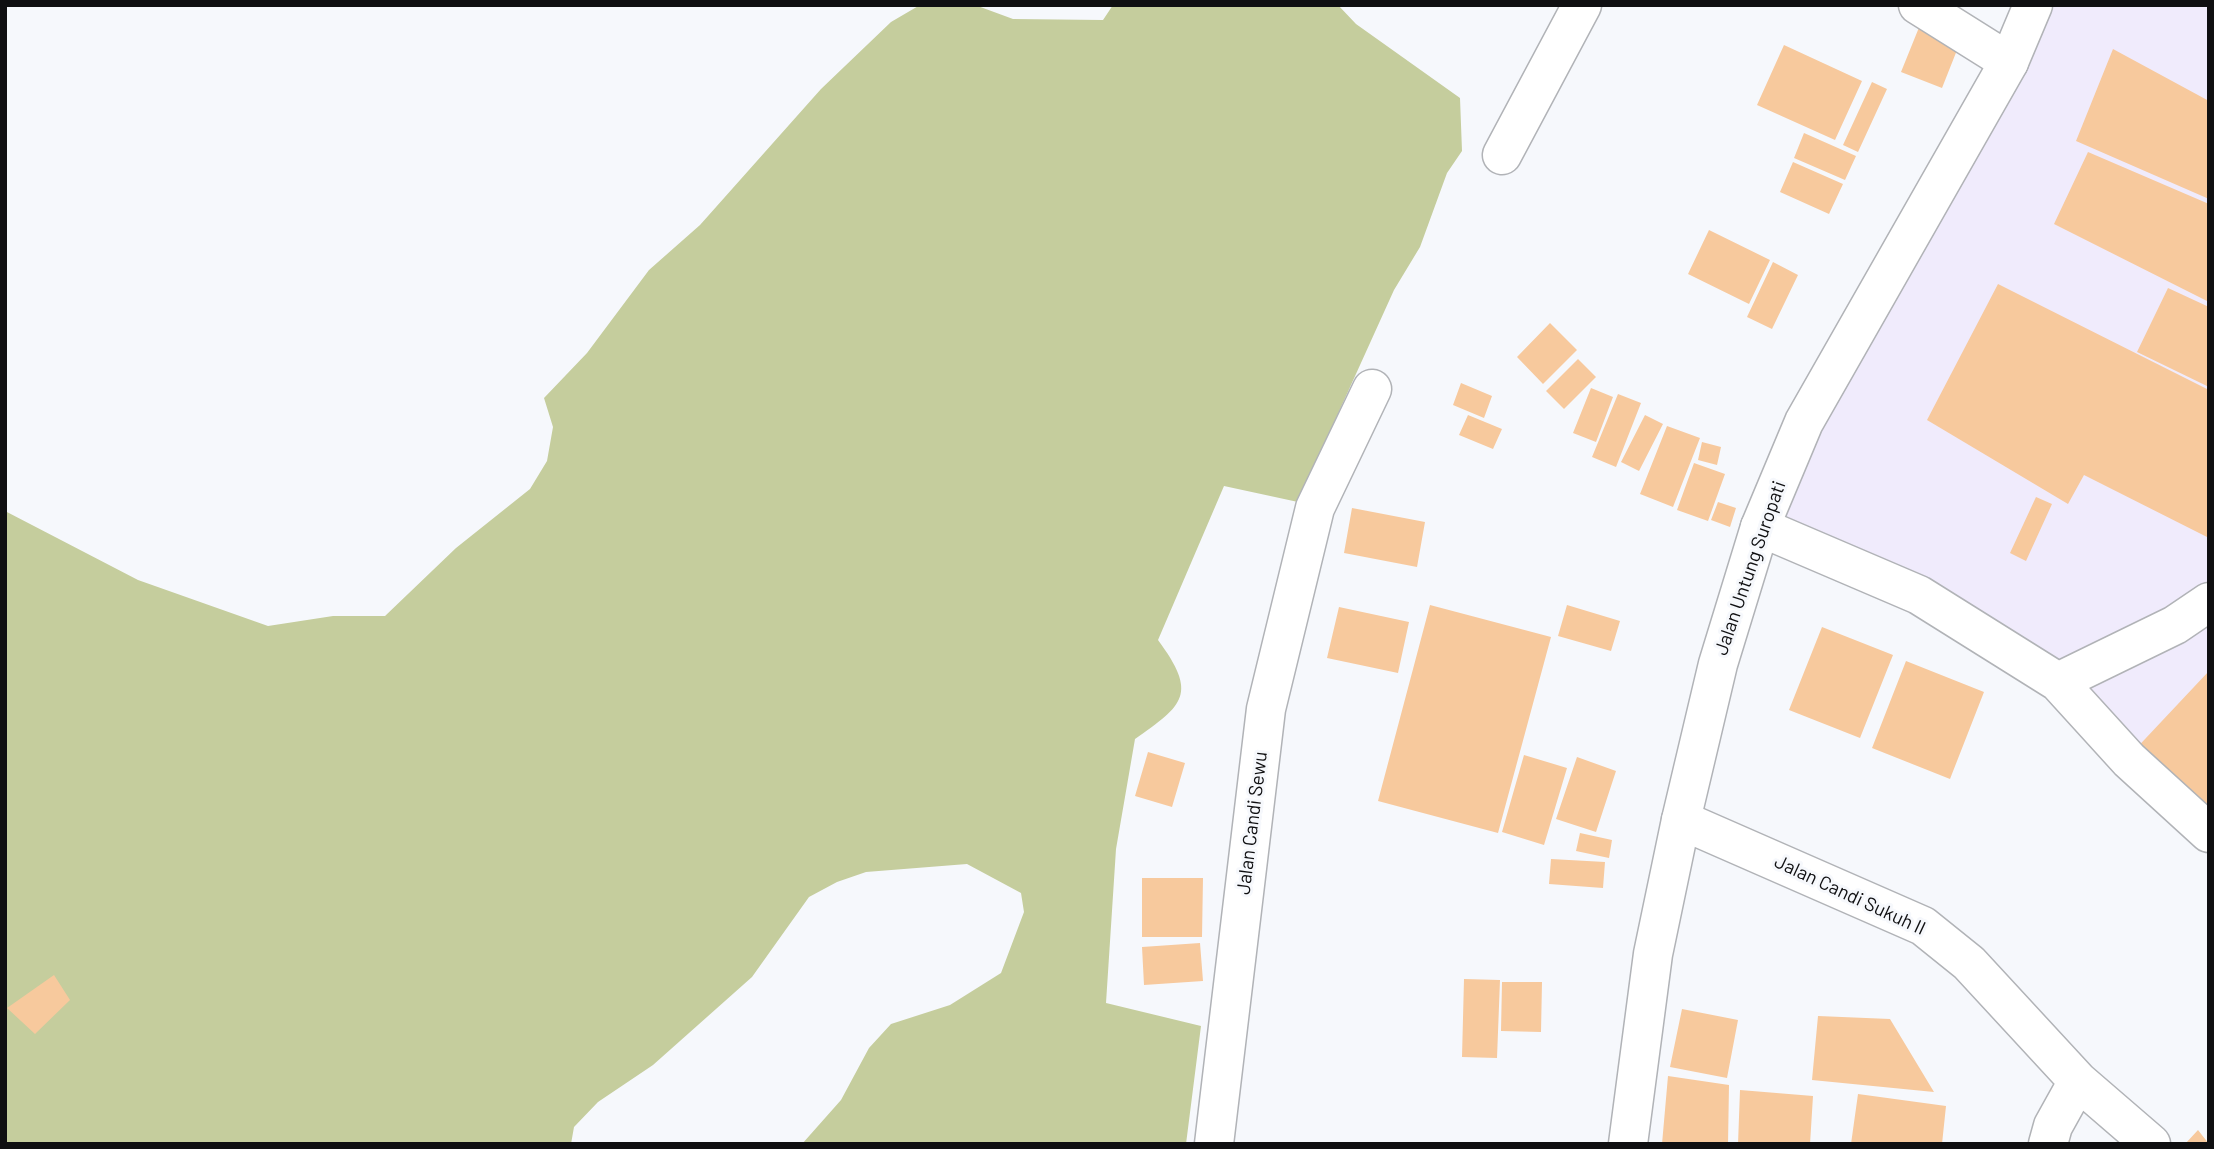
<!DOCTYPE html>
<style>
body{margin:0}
#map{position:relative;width:2214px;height:1149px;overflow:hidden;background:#f6f8fc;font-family:Barlow,sans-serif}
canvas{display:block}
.frame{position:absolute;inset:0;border:7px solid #0f0f11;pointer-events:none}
</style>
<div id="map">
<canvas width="2214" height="1149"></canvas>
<div class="frame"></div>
</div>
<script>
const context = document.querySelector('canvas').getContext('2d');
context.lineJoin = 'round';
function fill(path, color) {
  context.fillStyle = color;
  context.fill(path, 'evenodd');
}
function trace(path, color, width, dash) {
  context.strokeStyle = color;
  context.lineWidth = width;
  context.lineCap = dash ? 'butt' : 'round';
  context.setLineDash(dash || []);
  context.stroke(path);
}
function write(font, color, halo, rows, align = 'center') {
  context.font = font + ' Barlow,sans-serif';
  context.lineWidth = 6;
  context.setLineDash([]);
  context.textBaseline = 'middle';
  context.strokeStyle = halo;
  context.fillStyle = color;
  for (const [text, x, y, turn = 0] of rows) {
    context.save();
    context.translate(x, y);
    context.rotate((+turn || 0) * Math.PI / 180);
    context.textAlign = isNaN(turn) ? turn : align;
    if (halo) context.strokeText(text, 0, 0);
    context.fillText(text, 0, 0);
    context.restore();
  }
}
fill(new Path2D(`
 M2018,5H2209V806L1925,607L1750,523L2006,34Z`), '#f0ebfc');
fill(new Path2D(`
 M975,5L1013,19L1103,20L1113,5H1338L1356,24L1460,98L1462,151L1447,173L1420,247L1394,290L1298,502L1224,486L1158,640C1198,694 1184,705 1135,739L1116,849L1106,1003L1201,1026L1186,1144H802L841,1100L869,1048L891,1024L950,1005L1001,973L1024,912L1021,893L967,864L866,872L837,882L809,897L752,977L653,1065L598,1102L574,1127L571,1144H5V511L138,580L268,626L333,616H385L456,548L530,489L547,461L553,427L544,398L587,353L649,270L700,225L821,89L891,22L920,5Z`), '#c5cd9d');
fill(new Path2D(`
 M1920,25L1961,40L1942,88L1901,72Z
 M1784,45L1862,81L1835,140L1757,105Z
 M2113,49L2209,101V199L2076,141Z
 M1872,82L1887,89L1858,152L1843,145Z
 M1804,133L1856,156L1845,180L1794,158Z
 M2088,152L2209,204V302L2054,224Z
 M1793,162L1843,184L1829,214L1780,192Z
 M1709,230L1770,260L1749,304L1688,274Z
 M1773,262L1798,275L1772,329L1747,317Z
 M1998,284L2209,390V538L2084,475L2068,504L1927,420Z
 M2168,288L2209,307V387L2137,352Z
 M1550,323L1577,350L1543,384L1517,357Z
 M1578,359L1596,377L1564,409L1546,391Z
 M1461,383L1492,396L1484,418L1453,405Z
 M1591,388L1613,397L1596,442L1573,433Z
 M1618,394L1641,403L1616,467L1592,457Z
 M1468,415L1502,429L1493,449L1459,435Z
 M1645,415L1663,424L1639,471L1621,462Z
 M1667,426L1700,438L1673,507L1640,494Z
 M1702,442L1721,447L1717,465L1698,460Z
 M1694,463L1725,474L1708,521L1677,510Z
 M2036,497L2052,504L2026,561L2010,553Z
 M1718,502L1736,508L1730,527L1711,520Z
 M1352,508L1425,522L1417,567L1344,553Z
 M1430,605L1551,637L1498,833L1378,801Z
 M1567,605L1620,621L1611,651L1558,636Z
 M1339,607L1409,622L1398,673L1327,658Z
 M1822,627L1893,655L1860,738L1789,710Z
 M1906,661L1984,692L1950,779L1872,748Z
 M2209,671V827L2130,755Z
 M1148,752L1185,763L1172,807L1135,796Z
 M1524,755L1567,768L1544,845L1502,832Z
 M1577,757L1616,771L1596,832L1556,819Z
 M1580,833L1612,840L1609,858L1576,851Z
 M1551,859L1605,862L1603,888L1549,884Z
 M1142,878H1203L1202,937H1142Z
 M1200,943L1203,981L1144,985L1142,947Z
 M54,975L70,1000L35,1034L7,1008Z
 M1464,979L1500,980L1497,1058L1462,1057Z
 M1502,982H1542L1541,1032L1501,1031Z
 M1682,1009L1738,1020L1727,1078L1670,1067Z
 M1818,1016L1890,1019L1934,1092L1812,1080Z
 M1668,1076L1729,1085L1728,1144H1662Z
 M1740,1090L1813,1096L1810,1144H1738Z
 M1858,1094L1946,1106L1942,1144H1851Z
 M2198,1130L2209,1144H2185Z`), '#f7c99d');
const minor = new Path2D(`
 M1918,5L2009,62
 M1502,155L1582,5
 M1760,527L1919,595L2058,682L2129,760L2209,833
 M2058,682L2175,625L2209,602
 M1681,820L1923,926L1969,963L2078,1081L2151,1144
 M1214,1144L1266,709L1315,508L1372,389
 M2048,1144L2053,1126L2078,1081`);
const major = new Path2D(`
 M1628,1144L1653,954L1681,820L1718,664L1760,527L1804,422L2009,62L2033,5`);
trace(minor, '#b1b3b7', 41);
trace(major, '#b1b3b7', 41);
trace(minor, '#fff', 38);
trace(major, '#fff', 38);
write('19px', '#0f0f11', '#f6f8fc', [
 ["Jalan Untung Suropati",1750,568,-71],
 ["Jalan Candi Sewu",1252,823,-83],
 ["Jalan Candi Sukuh II",1850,895,25]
]);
</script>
